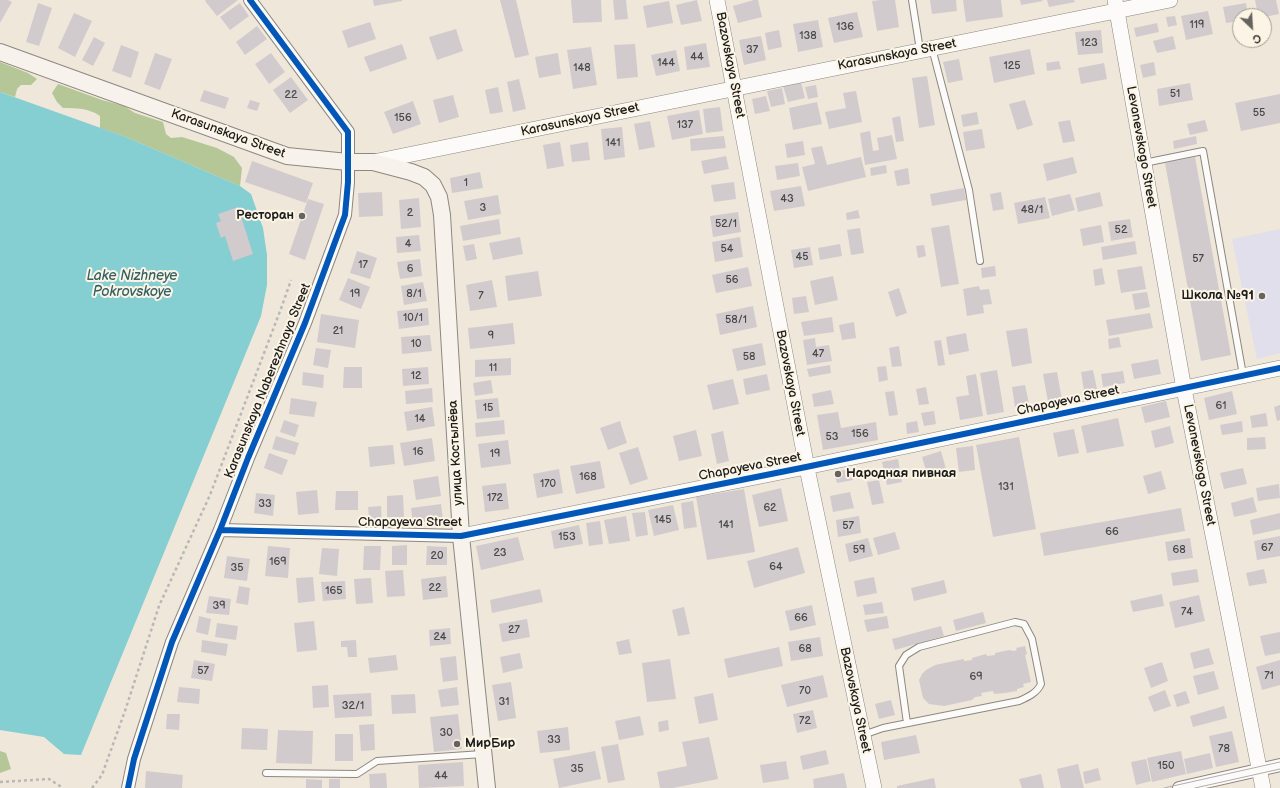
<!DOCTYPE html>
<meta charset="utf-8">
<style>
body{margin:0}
#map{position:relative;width:1280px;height:788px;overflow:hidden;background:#efe7d9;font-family:"Balsamiq Sans",sans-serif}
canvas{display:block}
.north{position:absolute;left:1232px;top:8px;width:40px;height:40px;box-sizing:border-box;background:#fcf5e5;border:1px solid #a29e95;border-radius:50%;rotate:155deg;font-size:11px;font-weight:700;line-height:16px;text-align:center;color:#1c1c1c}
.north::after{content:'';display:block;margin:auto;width:14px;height:18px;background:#66635e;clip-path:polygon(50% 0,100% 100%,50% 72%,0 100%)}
</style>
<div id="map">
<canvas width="1280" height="788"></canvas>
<div class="north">С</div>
</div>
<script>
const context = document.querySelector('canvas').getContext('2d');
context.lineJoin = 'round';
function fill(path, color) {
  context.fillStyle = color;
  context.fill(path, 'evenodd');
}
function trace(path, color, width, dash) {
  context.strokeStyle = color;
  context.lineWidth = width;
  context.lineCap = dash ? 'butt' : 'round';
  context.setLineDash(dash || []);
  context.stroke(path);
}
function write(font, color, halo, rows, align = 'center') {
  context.font = font + ' "Balsamiq Sans",sans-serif';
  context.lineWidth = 4;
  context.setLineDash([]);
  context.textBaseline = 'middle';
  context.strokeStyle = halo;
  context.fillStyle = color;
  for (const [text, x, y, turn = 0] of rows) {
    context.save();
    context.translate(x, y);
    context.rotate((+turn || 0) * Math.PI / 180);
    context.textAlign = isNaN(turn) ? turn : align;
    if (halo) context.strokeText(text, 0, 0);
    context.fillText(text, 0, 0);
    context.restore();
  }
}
fill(new Path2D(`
 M1280,229V353L1257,359L1232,239Z`), '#e0dfeb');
fill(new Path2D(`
 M0,62L28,73L37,79L31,85H21L17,89L15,97L0,92Z
 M58,84L102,100L124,106L135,113L163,122L166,134L171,138L182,137L217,148L234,157L242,168L240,186L126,137L100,128V116C89,108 76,108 63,108L57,102L52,93Z
 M0,751L6,753L11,769L0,773Z`), '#b5c797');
fill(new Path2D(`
 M0,92L126,137L240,186L251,194L263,228L267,255V285L261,316L81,755L64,754L44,737L0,730Z`), '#85ced2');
fill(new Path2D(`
 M0,0H8L12,2L0,23Z
 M206,0H238L217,16L205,1Z
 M373,0H402V1L374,6Z
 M500,0H516L529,55L515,58Z
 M571,0H601L602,22L573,23Z
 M613,0H626L628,19L615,20Z
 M697,0L702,21L681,25L676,5Z
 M754,0H758L762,17L738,23L733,6Z
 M880,0H895L899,27L877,31L872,1Z
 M930,0H956L957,11L932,14Z
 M963,0H1001L1003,17L966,22Z
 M1020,0H1042L1043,1L1021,5Z
 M1047,0H1074L1075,2L1049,7Z
 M1255,0H1276L1279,14L1264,17V16H1258Z
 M669,1L673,23L647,28L643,6Z
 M38,3L52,8L39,46L26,42Z
 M240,3L249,16L230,30L220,17Z
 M1246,3L1248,16H1240V21L1226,23L1223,7Z
 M1208,11L1213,34L1186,40L1181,16Z
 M857,12L863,37L834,43L828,18Z
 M74,13L92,21L75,57L58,48Z
 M1175,16L1177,25L1168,27L1166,17Z
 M818,20L823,47L798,52L793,24Z
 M370,22L376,39L348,48L342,31Z
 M1157,23L1159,32L1136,37L1134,28Z
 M257,26L267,39L245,55L236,42Z
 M456,29L463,51L437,60L429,37Z
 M779,30L782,47L768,50L765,33Z
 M1101,30L1103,53L1078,55L1075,32Z
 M761,36L766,60L744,65L739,40Z
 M1173,36L1176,49L1157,53L1153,41Z
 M94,37L105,43L93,66L82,60Z
 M706,43L710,67L687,70L684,47Z
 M402,44L407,59L370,72L364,57Z
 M635,44L638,77L617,79L614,45Z
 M121,45L139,52L131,78L112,71Z
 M591,47L597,85L573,89L567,50Z
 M1030,49L1035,74L994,83L989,57Z
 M676,50L680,71L656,76L651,55Z
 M155,53L172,59L160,90L144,84Z
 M271,53L285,72L269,84L255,64Z
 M558,53L561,74L539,78L535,57Z
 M959,59L963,80L948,83L943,62Z
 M1059,61L1061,69L1047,71L1046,63Z
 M1154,62L1156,75L1143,78L1140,65Z
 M1104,63L1107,79L1081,84L1078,68Z
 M927,76L935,125L919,128L912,78Z
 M291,77L308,100L290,113L273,90Z
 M519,79L526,109L513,112L507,82Z
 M801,82L805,98L788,102L783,86Z
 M1190,83L1193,100L1159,106L1157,89Z
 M816,85L818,97L808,99L805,87Z
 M498,87L503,112L490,114L485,90Z
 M782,88L785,104L771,107L767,91Z
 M204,90L229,98L225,109L200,101Z
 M856,91L862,122L829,129L825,112L846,108L843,93Z
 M1280,94V123L1241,131L1235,103Z
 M453,95L459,117L439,123L433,100Z
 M766,96L770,111L755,114L752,99Z
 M250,100L260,103L257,111L247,108Z
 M1025,100L1033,125L1017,130L1009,104Z
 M413,101L421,124L393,134L384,112Z
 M817,102L822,124L793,130L789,108Z
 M720,107L723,131L706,133L703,109Z
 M699,110L703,134L672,140L667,116Z
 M977,112L979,124L963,127L961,115Z
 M900,116L904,141L896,142L892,118Z
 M1070,120L1075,141L1063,143L1058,122Z
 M1205,120L1208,131L1190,135L1187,124Z
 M650,121L655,147L639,150L634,124Z
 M622,127L625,157L604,160L601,129Z
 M982,129L985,148L966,151L963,132Z
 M870,131L873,151L879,150L877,138L892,135L897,159L865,165L860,133Z
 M724,136L726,148L691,151L690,139Z
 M1196,136L1197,144L1174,149L1173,141Z
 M803,141L805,155L787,158L785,144Z
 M560,142L564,166L547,169L543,145Z
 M588,142L590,160L572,162L570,145Z
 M822,146L827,165L861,157L866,177L808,191L802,167L815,164L811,148Z
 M726,156L729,169L704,174L701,161Z
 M1073,157L1077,173L1047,181L1043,164Z
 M1195,157L1231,355L1201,361L1165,163Z
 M252,161L313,183L306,203L245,182Z
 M798,163L800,176L777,180L775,166Z
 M886,165L887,173L871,176L870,168Z
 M908,168L910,184L897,186L894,171Z
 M480,172L483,188L452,193L450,178Z
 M734,182L736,199L714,202L711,185Z
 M801,186L805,206L774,211L770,191Z
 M964,188L966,200L932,206L930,194Z
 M382,192L383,216L359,217L358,193Z
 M1001,192L1004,209L993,211L990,194Z
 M1100,192L1103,206L1078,212L1075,198Z
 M1070,194L1075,210L1052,216L1048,199Z
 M498,195L501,214L468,220L464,201Z
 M1045,197L1050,218L1018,224L1014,203Z
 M419,198L421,227L401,229L399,200Z
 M308,199L324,204L305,260L289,254Z
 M238,207L253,254L233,261L225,236L221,238L216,223L221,221L218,214Z
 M858,210L860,218L847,220L846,213Z
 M738,212L741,232L713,237L710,216Z
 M499,219L501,234L463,241L460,226Z
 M1130,219L1133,237L1111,241L1108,222Z
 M949,225L959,284L941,287L931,228Z
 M1101,225L1104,242L1083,246L1080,229Z
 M860,228L864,253L851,255L847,230Z
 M419,235L421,251L397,253L396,237Z
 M520,237L523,254L493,260L489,243Z
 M740,237L743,257L715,262L712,242Z
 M1135,241L1137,254L1103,260L1101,247Z
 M474,244L477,259L466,261L463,246Z
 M840,244L842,256L820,260L818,248Z
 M924,245L926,256L918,258L916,246Z
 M810,247L813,265L794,268L791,250Z
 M357,251L377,258L370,279L350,273Z
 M420,259L422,276L400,279L397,262Z
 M995,266L996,276L982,278L981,268Z
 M1142,266L1146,289L1121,293L1117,270Z
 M748,267L752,286L716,293L712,275Z
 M1102,268L1105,284L1095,286L1093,270Z
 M538,271L542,296L508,301L505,276Z
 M833,276L838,300L815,305L810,281Z
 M348,278L370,287L361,309L339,300Z
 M492,280L497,307L470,311L466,285Z
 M423,282L427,301L404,305L401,286Z
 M979,286L980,290L989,289L992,304L983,305L984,313L967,316L963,289Z
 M899,288L907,313L896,317L888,292Z
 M1147,292L1150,307L1135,310L1132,294Z
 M806,296L809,312L794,314L792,298Z
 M753,306L757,327L720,335L716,314Z
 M428,308L429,325L399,329L397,311Z
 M1150,313L1153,328L1109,336L1106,320Z
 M321,314L359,320L355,348L317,342Z
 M832,317L834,332L804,336L801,322Z
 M854,322L856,338L842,340L839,325Z
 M513,323L515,344L470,349L468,328Z
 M1027,328L1032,363L1012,367L1006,331Z
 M966,333L969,351L949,355L946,337Z
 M430,335L432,351L402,354L401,337Z
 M1119,337L1121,347L1109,349L1108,339Z
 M815,338L816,347L829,345L832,361L807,365L803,340Z
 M941,340L945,365L938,366L934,341Z
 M762,343L766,365L737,371L732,349Z
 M899,346L902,366L892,367L889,348Z
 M316,348L331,350L328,368L313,365Z
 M511,358V375L475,377V360Z
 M1158,359L1161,374L1134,379L1131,364Z
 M830,365L831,373L809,377L807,369Z
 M886,366L888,380L879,382L877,367Z
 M344,367H362V388H343Z
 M428,367L429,384L403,386L402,369Z
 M997,370L1004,412L987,415L980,373Z
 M1093,370L1097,389L1084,391L1081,372Z
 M1123,371L1125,383L1103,387L1101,374Z
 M303,372L324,375L323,388L302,385Z
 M1057,372L1062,400L1048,402L1043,374Z
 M767,374L770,390L746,395L743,379Z
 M976,374L983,416L960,420L956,397L969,395L966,376Z
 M733,379L739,404L713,410L707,385Z
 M491,380L493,393L475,396L473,383Z
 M1025,385L1029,404L1015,407L1012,387Z
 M926,387L929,404L919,405L916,389Z
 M432,388L433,402L406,404L405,391Z
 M831,390L834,404L814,407L812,394Z
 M894,391L898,415L889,416L885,392Z
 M1232,391L1237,414L1209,420L1204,398Z
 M291,398L317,402L314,417L289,414Z
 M498,398L500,417L477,419L475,400Z
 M1166,401L1170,417L1145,423L1141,407Z
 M1280,405V420L1277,421L1274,407Z
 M432,407L435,426L407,431L404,412Z
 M934,411L936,424L924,426L921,413Z
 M838,412L841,428L876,422L878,440L823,450L817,415Z
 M1266,413L1268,426L1252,428L1250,416Z
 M1118,418L1124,446L1087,453L1081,426Z
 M284,420L299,425L295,437L280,432Z
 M504,420L505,434L476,437L475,423Z
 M620,421L627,443L608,450L600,428Z
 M917,421L919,432L907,434L906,423Z
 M1242,421L1243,432L1222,435L1220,425Z
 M1170,426L1174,443L1155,448L1151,431Z
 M1074,429L1079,453L1058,457L1053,433Z
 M696,430L702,456L679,461L673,436Z
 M723,431L729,461L717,464L711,434Z
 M276,436L299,443L295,455L272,449Z
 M1019,437L1036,529L993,537L976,445Z
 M1265,437L1266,449L1247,450V438Z
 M432,438L435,461L404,466L400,443Z
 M508,440L511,464L481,468L478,444Z
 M393,445L395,464L370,467L368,447Z
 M973,446L975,470L959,472L956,448Z
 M638,447L648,479L630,485L619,453Z
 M941,451L946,469L927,474L922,457Z
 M269,453L288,460L282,475L264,468Z
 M898,459L902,482L887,485L882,462Z
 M600,461L605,488L576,494L570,466Z
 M1243,468L1247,484L1224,489L1220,473Z
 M559,469L563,493L537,498L533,474Z
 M851,469L853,480L837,483L834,472Z
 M1161,471L1166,489L1148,494L1143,476Z
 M438,476L441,496L416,500L413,480Z
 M879,480L884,503L872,505L867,482Z
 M506,483L509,509L485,512L482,486Z
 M1279,484L1280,498L1258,501L1256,488Z
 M781,488L788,521L759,527L752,495Z
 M744,489L755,552L707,560L696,497Z
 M317,490L319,513L298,515L296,492Z
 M336,491H358V510H335Z
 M850,492L854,508L833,512L830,496Z
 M256,493L275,495L273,516L254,513Z
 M403,495L404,517H387V496Z
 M1253,497L1257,512L1234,517L1231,503Z
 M693,501L697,527L684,529L681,503Z
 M441,504L443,520L413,523L411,508Z
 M673,505L679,530L654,536L648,510Z
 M381,506L382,527H370L368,507Z
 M1181,508L1185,531L1044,556L1040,533Z
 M645,512L648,535L636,537L632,513Z
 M1280,513V529L1253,535L1250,520Z
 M626,516L630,541L609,544L604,520Z
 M859,516L861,533L838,537L836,520Z
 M600,521L603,544L589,546L586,523Z
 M579,525L583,544L554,549L551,531Z
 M895,532L900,549L878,555L873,538Z
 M1280,536V556L1257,560L1254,541Z
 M518,537L524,560L481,570L476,546Z
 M868,538L873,556L849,562L845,544Z
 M1190,538L1193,558L1168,561L1165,542Z
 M407,545V565H392V546Z
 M268,546L290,548L288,578L265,576Z
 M364,546H381L380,570H363Z
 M427,546L447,547V565H426Z
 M798,547L805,573L754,588L747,561Z
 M322,548L339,549L337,576L319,574Z
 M227,556L250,559L247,581L224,578Z
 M1197,569L1199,582L1173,586L1171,573Z
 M1264,569L1267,583L1249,586L1246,573Z
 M403,570L405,596L387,597L385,571Z
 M446,576L448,597L423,600L421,579Z
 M313,577L315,601L298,603L296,578Z
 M874,577L877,593L857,597L854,581Z
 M371,578L373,603L356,604L354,579Z
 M944,580L947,593L914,601L911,588Z
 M345,581L346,599L323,601L321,582Z
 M239,586L250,588L248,605L236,603Z
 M540,589L543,602L492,613L490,600Z
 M1162,594L1164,606L1133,612L1130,601Z
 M1199,595L1205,621L1175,628L1169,602Z
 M209,596L231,599L229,615L206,613Z
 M882,602L884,613L865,615L863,605Z
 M812,605L816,625L790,631L785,611Z
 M684,607L690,634L678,636L672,610Z
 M983,612L986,623L956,631L953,620Z
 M199,616L211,619L208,635L196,632Z
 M887,616L889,628L867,632L864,620Z
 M527,619L530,637L502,642L499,624Z
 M314,621L317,650L297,652L294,623Z
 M217,623L238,626L236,640L215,637Z
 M941,626L944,636L895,650L892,639Z
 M450,628L451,644L430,646L429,630Z
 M1280,632V653L1265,656L1260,636Z
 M820,637L823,656L791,661L788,642Z
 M629,639L632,653L619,655L616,642Z
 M202,640L228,644L226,656L201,652Z
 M356,640L357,657H348L347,647H341V641Z
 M1025,646L1027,654L1025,655L1031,682L1023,684L1024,687L1017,689V691L1005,693L994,694L993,691L981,693L982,696L975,697L972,700L944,706L929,704L923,698L919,680L922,674L926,670L935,665L964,659V661L972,660V658L986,654L987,656L995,655V653L1009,650L1014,651L1017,650L1016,648Z
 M779,647L783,666L728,678L724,659Z
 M1209,648L1214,664L1194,669L1190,653Z
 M520,653L523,668L503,673L500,657Z
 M396,655L398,670L370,673L368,658Z
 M456,656L458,680L443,682L440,658Z
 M670,659L676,699L647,702L642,663Z
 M194,660L215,664L212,681L191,678Z
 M1280,660V685L1262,690L1256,667Z
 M1162,662L1168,681L1151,688L1144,668Z
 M1214,671L1219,689L1198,695L1193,676Z
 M823,675L828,697L787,707L781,685Z
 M511,682L516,718L498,721L492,685Z
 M328,685L329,707L313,708L312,686Z
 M179,687L200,689L199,704L177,702Z
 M457,687L459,705L441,707L438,690Z
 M1165,690L1171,706L1154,712L1148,697Z
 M1186,691L1190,703L1177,707L1173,695Z
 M371,693L372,716L335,718L333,695Z
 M713,693L718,720L699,724L694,697Z
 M415,694L416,713L392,714L391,695Z
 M891,700L895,715L879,719L875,704Z
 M1224,706L1227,718L1193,727L1190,716Z
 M813,710L817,728L797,733L793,714Z
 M167,714H180L179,730L166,729Z
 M458,714L462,749L434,752L430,717Z
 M640,716L644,735L619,740L615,721Z
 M668,720L669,730L659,732L658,722Z
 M374,724L375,750L361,751L359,725Z
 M568,727L570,750L540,753L537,731Z
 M242,728L268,729L267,750L241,749Z
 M278,730L313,731L312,764L276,763Z
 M1232,731L1239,762L1216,767L1209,736Z
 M335,734H353V761H335Z
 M916,735L920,753L884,760L881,742Z
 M709,737L718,779L673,788H660L657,772L687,766L682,742Z
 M618,744L625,780L608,783L601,747Z
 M826,750L829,764L803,770L800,756Z
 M595,751L601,779L559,788L553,759Z
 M1181,751L1186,774L1152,782L1147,758Z
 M1210,753L1213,768L1187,774L1184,759Z
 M1146,759L1151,781L1136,785L1131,762Z
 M786,761L789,779L763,783L760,765Z
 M463,762L464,786L419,788L418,765Z
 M1078,764L1084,788H1061L1057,769Z
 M1098,768L1101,780L1085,784L1083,772Z
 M146,771L183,775L182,788H145Z
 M386,773L387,788H370L369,774Z
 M844,773L847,788H814L813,779Z
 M1041,774L1044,788H1022L1019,779Z
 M934,778L936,788H897V786Z
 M306,779L322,780V788H306Z
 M329,779H340V788H329Z`), '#d2cbcd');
const service = new Path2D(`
 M912,0L920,50
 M932,48L969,190L980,261
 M1144,163L1203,151L1243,375
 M863,735L883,728L1019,701C1028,697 1037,693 1041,684L1032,639L1024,624L1015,622L919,647L906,655L899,666L907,723
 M266,773L357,774L377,761L483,754`);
const minor = new Path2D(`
 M220,530L461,536
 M128,788L134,759L172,642L220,530L248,458L305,323L345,215L348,182V132L250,0
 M1179,788L1280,765`);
const tertiary = new Path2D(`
 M717,0L808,473L874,788
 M1115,0L1184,389L1263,788
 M373,162L1170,0
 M461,536L806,467L1280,368`);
const secondary = new Path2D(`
 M0,52L287,156L348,162H373L411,172L424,177L433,185L439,197L442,215L461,536L487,788`);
trace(service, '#8c8881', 8);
trace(minor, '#8c8881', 14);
trace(tertiary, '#8c8881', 16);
trace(secondary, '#8c8881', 18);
trace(new Path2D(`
 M0,782L49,779L63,788
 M92,788L102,775L126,708L159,606L210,495L282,306L291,280`), '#b9b8b6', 2.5, [3, 3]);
trace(service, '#fdfbf9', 6);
trace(minor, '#fdfbf9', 12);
trace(tertiary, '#fdfbf9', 15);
trace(secondary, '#f7f2ec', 16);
trace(new Path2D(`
 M1164,788L1280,762
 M1195,788L1280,769`), '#afaeac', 1);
trace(new Path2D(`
 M220,530L461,536L806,467L1280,368
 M128,788L134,759L172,642L220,530L248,458L305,323L345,215L348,182V132L250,0`), '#0057b8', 6);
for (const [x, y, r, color] of [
 [302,216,4,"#66635e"],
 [1262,296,4,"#66635e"],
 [838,474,4,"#66635e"],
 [457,744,4,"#66635e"]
]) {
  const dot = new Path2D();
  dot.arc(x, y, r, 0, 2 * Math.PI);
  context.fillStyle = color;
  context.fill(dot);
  trace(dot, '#fcf5e5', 1.5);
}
write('11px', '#4a4848', null, [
 ["119",1197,25],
 ["136",845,27],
 ["138",808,36],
 ["123",1089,43],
 ["37",752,50],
 ["44",697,57],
 ["144",666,63],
 ["125",1012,66],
 ["148",582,68],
 ["51",1175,94],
 ["22",291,95],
 ["55",1259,113],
 ["156",403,118],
 ["137",685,125],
 ["141",613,143],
 ["1",466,183],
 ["43",787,199],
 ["3",483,208],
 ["48/1",1032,210],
 ["2",410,213],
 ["52/1",726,224],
 ["52",1121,230],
 ["4",408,244],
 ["54",727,249],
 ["45",802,257],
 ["57",1198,259],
 ["17",363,265],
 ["6",410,269],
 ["56",732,280],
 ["19",355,294],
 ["8/1",414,294],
 ["7",481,296],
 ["10/1",413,318],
 ["58/1",736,320],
 ["21",338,331],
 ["9",491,336],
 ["10",416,344],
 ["47",818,354],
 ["58",749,357],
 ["11",493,368],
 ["12",416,376],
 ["61",1221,406],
 ["15",488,408],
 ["14",420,419],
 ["156",860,434],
 ["53",832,437],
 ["16",418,452],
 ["19",495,454],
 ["168",588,477],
 ["170",548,484],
 ["131",1006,487],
 ["172",495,498],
 ["33",265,504],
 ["62",770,508],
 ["145",663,520],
 ["141",726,525],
 ["57",848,526],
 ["66",1112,532],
 ["153",567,537],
 ["67",1267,548],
 ["59",859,550],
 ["68",1179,550],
 ["23",500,553],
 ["20",437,556],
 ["169",278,562],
 ["64",776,567],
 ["35",237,568],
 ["22",435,588],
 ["165",334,591],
 ["39",219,606],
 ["74",1187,612],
 ["66",801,618],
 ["27",514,630],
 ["24",440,637],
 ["68",805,649],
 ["57",203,671],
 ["71",1269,676],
 ["69",976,677],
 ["70",805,691],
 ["31",504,702],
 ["32/1",353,706],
 ["72",805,721],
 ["30",446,733],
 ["33",554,740],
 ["78",1224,749],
 ["150",1166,766],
 ["35",577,769],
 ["44",441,776]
]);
write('13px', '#1c1c1c', '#fcf5e5', [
 ["Karasunskaya Street",897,55,-11],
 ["Bazovskaya Street",730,65,79],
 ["Karasunskaya Street",580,120,-12],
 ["Karasunskaya Street",228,134,20],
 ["Levanevskogo Street",1141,147,80],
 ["Karasunskaya Naberezhnaya Street",268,381,-68],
 ["Bazovskaya Street",790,383,79],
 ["Chapayeva Street",1068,401,-12],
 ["улица Костылёва",456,453,-93],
 ["Levanevskogo Street",1199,465,79],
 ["Chapayeva Street",750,467,-11],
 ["Chapayeva Street",410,523],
 ["Bazovskaya Street",855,700,78]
]);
write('bold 13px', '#1c1c1c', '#fcf5e5', [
 ["Ресторан",294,216],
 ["Школа №91",1254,296],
 ["Народная пивная",846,474,"left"],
 ["МирБир",465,744,"left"]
], 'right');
write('italic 14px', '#345f64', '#fcf5e5', [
 ["Lake Nizhneye",132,276],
 ["Pokrovskoye",132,292]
]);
</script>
